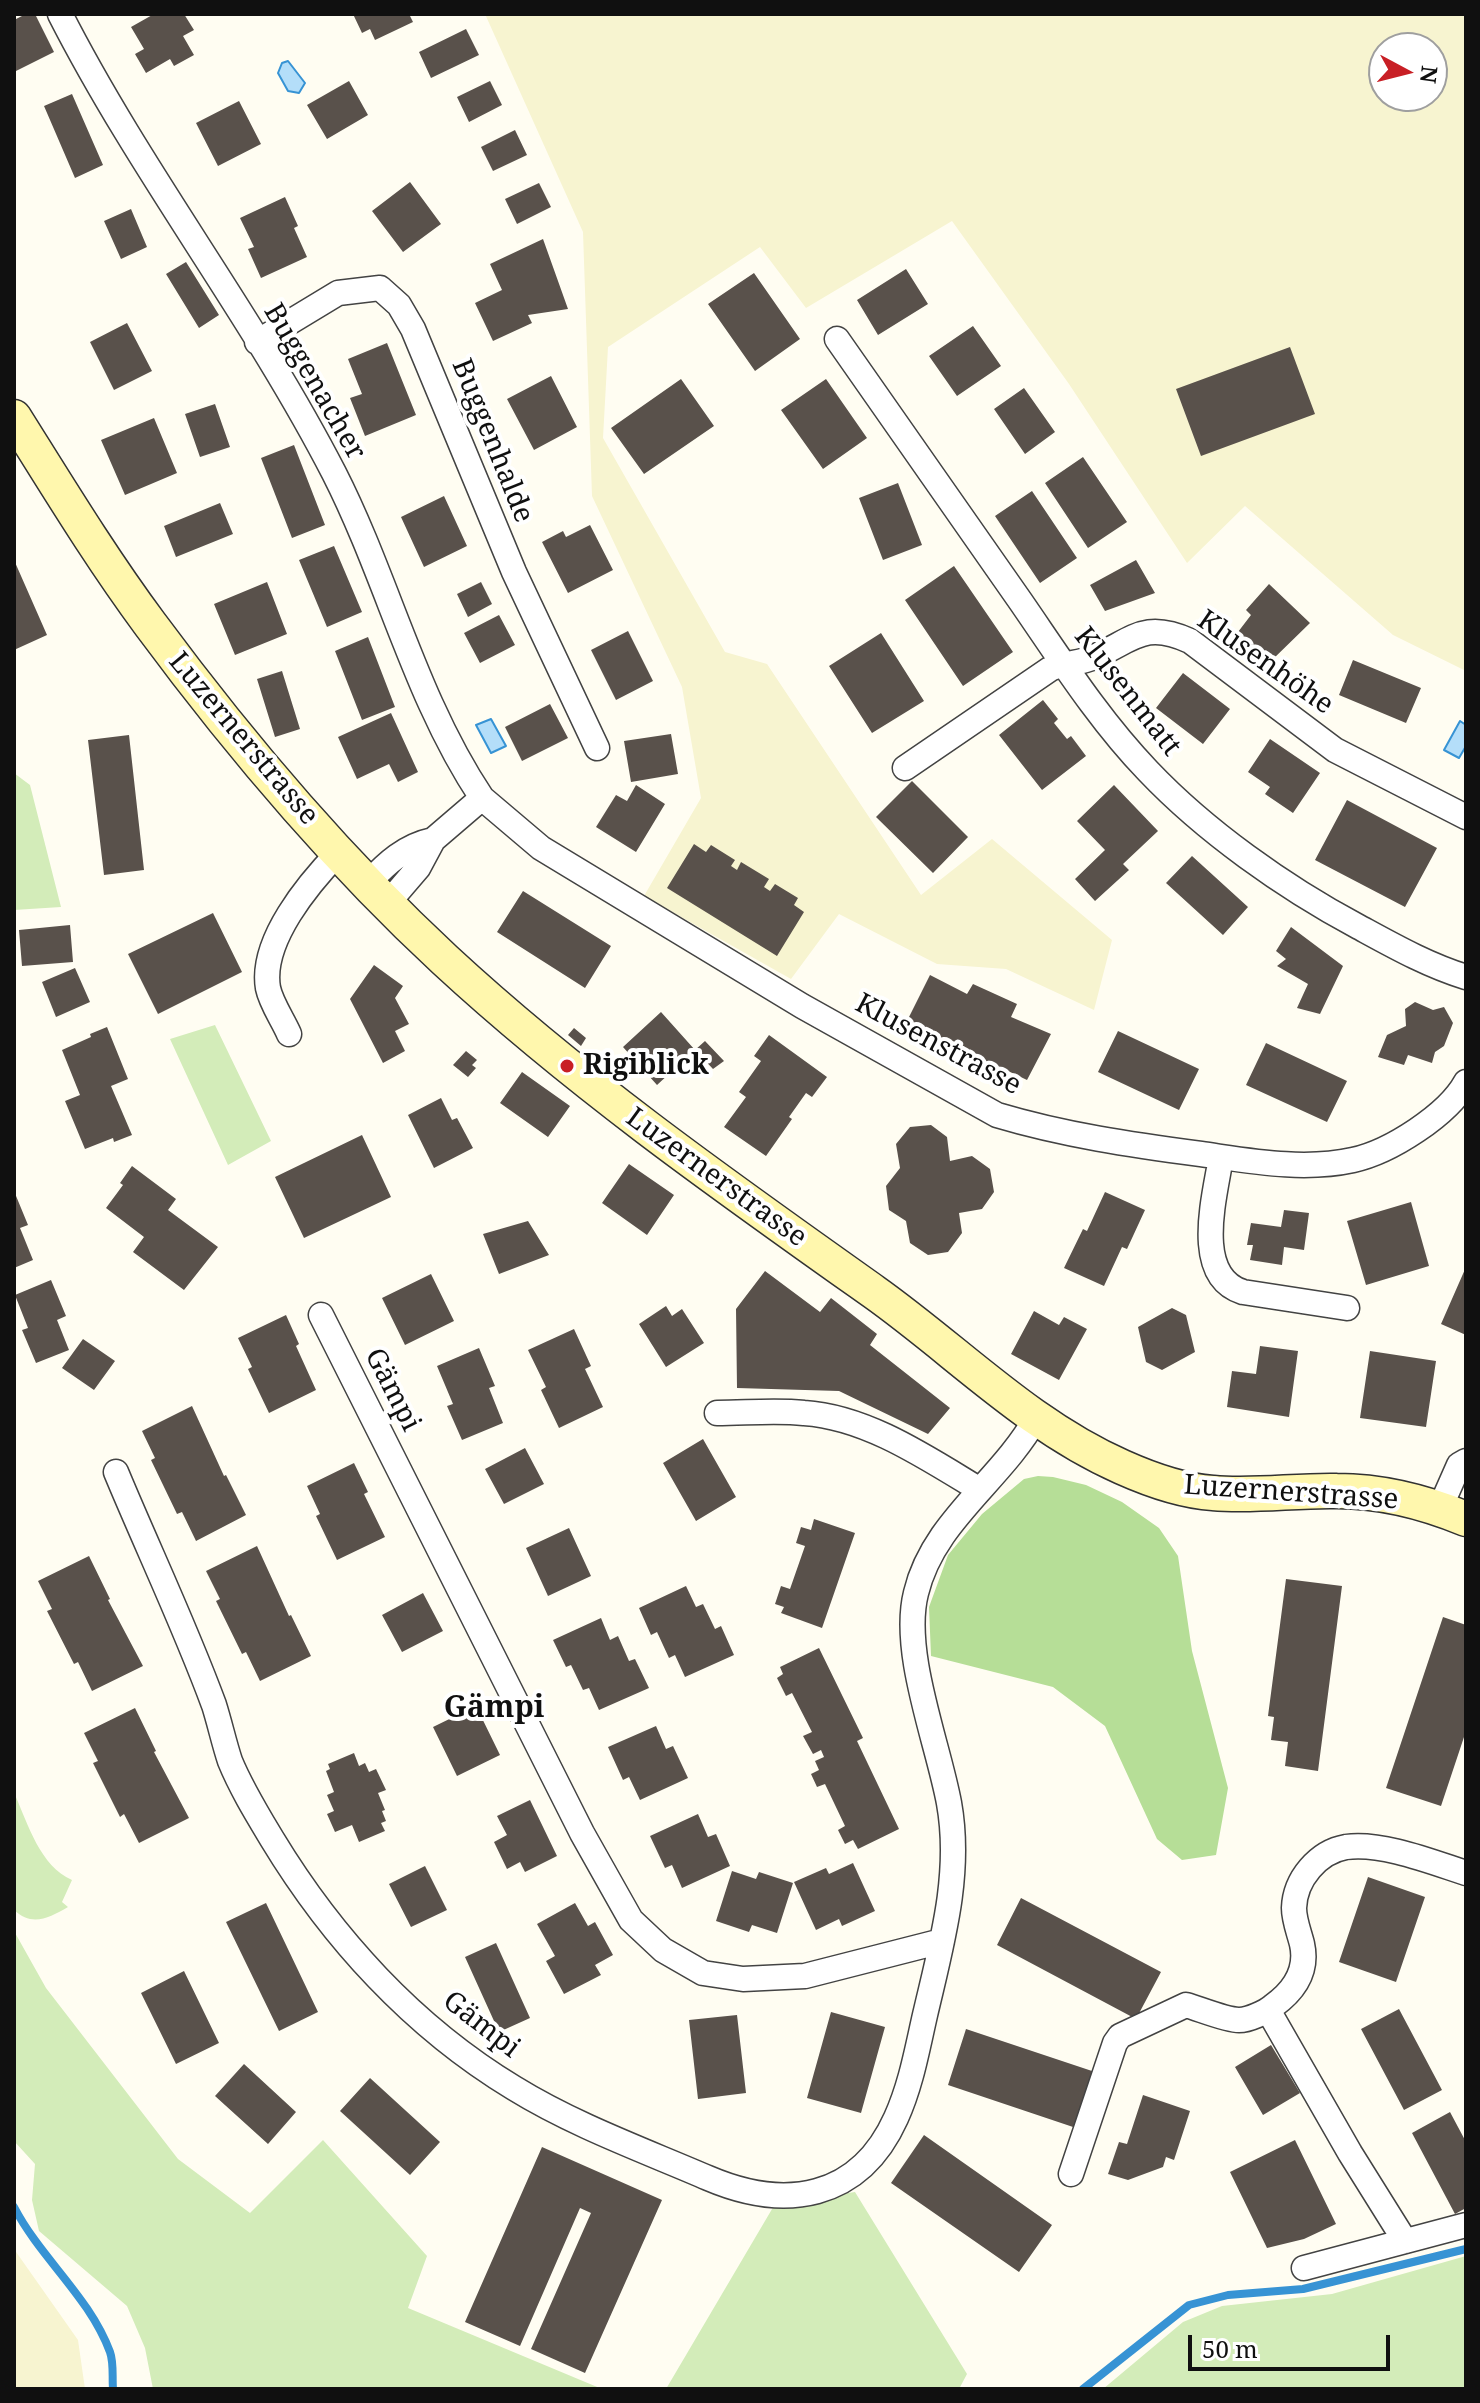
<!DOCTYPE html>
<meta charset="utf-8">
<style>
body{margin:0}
#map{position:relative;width:1480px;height:2403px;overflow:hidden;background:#fffdf2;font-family:"Noto Serif",serif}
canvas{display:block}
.frame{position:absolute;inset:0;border:16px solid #101010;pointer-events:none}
.north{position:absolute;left:1368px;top:32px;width:80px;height:80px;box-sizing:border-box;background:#fff;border:2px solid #9f9f9f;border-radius:50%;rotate:97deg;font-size:22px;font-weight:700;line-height:32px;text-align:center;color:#101010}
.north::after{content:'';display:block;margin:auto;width:28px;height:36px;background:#c81f25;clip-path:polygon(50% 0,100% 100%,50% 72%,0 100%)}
.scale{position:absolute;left:1188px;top:2335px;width:202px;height:36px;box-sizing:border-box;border:4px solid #101010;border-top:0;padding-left:10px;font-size:24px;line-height:28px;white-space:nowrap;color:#101010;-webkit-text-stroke:6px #fff;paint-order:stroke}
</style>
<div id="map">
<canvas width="1480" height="2403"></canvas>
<div class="frame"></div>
<div class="north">N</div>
<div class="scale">50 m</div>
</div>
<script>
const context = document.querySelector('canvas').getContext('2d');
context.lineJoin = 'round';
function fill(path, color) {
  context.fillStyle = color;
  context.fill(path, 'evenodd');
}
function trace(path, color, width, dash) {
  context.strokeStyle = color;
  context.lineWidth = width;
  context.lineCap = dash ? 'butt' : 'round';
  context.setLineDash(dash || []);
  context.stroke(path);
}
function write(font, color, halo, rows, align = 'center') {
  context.font = font + ' "Noto Serif",serif';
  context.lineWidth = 8;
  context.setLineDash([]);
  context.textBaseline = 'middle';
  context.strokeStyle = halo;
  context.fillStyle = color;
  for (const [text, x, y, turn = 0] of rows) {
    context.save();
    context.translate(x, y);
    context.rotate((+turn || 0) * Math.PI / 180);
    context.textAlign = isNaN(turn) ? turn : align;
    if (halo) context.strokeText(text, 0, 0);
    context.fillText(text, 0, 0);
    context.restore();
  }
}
fill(new Path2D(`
 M485,14H1466V671L1393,635L1245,506L1187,563L1069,384L952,221L806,308L760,247L608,347L603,438L725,652L767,664L921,895L992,839L1112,940L1094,1010L1006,969L937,964L839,914L791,979L644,896L701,798L682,687L592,496L583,232ZM1384,48H1432V96H1384Z
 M14,2249L78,2340L85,2389H14Z`), '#f7f4d0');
fill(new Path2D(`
 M14,773L30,785L61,907L14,910Z
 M215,1025L271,1141L228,1165L170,1039Z
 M15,1795C28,1824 40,1866 72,1880L62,1902L68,1907C49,1918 32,1927 14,1910Z
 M14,1931L46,1988L178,2159L250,2213L323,2140L427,2256L408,2308L602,2389H153L145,2348L127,2306L39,2231L32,2200L35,2164L14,2141Z
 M855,2192L967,2374L959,2389H666L775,2204Z
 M1466,2256V2389H1103L1183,2322L1222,2306L1332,2294Z`), '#d3ecb9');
fill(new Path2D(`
 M1038,1476L1053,1477L1086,1485L1122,1502L1159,1528L1178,1556L1192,1651L1228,1788L1216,1855L1182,1860L1157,1839L1105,1726L1053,1687L931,1656L929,1607L948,1555L982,1514L1024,1479Z`), '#b6de97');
const water = new Path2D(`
 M288,61L305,83L299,93L288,91L278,73L282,63Z
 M491,719L506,746L491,753L476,725Z
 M1460,721L1466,725V746L1459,758L1444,750Z`);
fill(water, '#b4def9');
trace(water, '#3793d4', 2);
trace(new Path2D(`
 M14,2207C41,2259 89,2296 110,2352C114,2363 112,2377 113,2389
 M1083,2389L1189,2305L1228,2295L1303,2289L1466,2249`), '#3793d4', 8);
fill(new Path2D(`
 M26,14H35L54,52L14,72V20Z
 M154,14H184L194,30L183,36L194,55L174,66L170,59L146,73L135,54L144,49L131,27Z
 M353,14H409L413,22L375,40L370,29L362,33Z
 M466,29L479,55L431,78L419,52Z
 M349,81L368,115L327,139L307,105Z
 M490,81L502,105L469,122L457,97Z
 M72,94L103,165L75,178L44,106Z
 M239,101L261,144L218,166L196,123Z
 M515,130L527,155L493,171L481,147Z
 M410,182L441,224L403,252L372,211Z
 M539,183L551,207L517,224L505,199Z
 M285,197L298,226L294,228L307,257L261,278L248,249L254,247L240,218Z
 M131,209L147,247L121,259L104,221Z
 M543,239L568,309L528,315L532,323L493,341L475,303L502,290L490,264Z
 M186,262L219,315L199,328L166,274Z
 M906,269L928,304L878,335L857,300Z
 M754,273L800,339L755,371L708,304Z
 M127,323L152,371L114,390L90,342Z
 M973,326L1001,366L957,396L929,356Z
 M387,343L416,415L365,436L350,398L362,394L348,359Z
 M1290,347L1315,414L1201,456L1176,389Z
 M551,376L577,427L534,450L507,399Z
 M681,379L714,426L644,474L611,428Z
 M826,379L867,438L823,469L781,410Z
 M1024,388L1055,432L1025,454L994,409Z
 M215,404L230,447L200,457L185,414Z
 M154,418L177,473L125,495L101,440Z
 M294,445L325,525L292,538L261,458Z
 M1083,457L1127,522L1088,548L1045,483Z
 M898,483L922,545L883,560L859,498Z
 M1032,491L1077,558L1040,583L995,516Z
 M444,496L467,546L424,567L401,517Z
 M220,503L233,534L176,557L164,526Z
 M590,525L613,570L568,593L542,542L563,531L566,537Z
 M334,546L362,612L327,627L299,560Z
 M14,560L47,635L14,650Z
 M1136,560L1155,593L1105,611L1090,585Z
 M954,566L1013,652L963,686L905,600Z
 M267,582L287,634L235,655L214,604Z
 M481,582L492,604L468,617L457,594Z
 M1269,584L1310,623L1269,663L1238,632L1251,615L1246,610Z
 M499,615L515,645L480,663L464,633Z
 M628,631L653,681L616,700L591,650Z
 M881,633L924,701L872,733L829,666Z
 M368,637L395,707L362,720L335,651Z
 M1353,660L1421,688L1406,723L1339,695Z
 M282,671L300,729L275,737L257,679Z
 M1183,673L1230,709L1203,744L1156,708Z
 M1043,700L1058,719L1054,723L1067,739L1071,736L1086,756L1042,790L999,735Z
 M550,704L568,738L522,761L505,727Z
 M391,713L418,772L398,782L389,764L357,779L338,737Z
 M671,734L678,774L631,782L624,741Z
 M129,735L144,870L104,875L88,740Z
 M1270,739L1320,773L1293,813L1265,794L1270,787L1248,772Z
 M912,781L968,837L933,873L876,817Z
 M636,785L665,804L636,852L596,827L616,795L627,801Z
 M1114,785L1158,831L1123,864L1129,870L1095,901L1075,879L1105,850L1077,821Z
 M1347,800L1437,848L1405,907L1315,860Z
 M694,844L706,852L711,845L735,860L731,866L737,870L741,862L769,879L764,887L770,891L775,884L798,898L794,905L804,912L777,956L667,888Z
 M1192,856L1248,907L1223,935L1166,883Z
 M523,891L611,946L585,988L497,932Z
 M213,913L242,972L158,1014L128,954Z
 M70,925L73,962L22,966L19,930Z
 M1291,927L1343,966L1320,1014L1297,1008L1308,984L1277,966L1286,959L1276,951Z
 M374,965L403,986L395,998L409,1024L395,1031L405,1051L383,1063L350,999Z
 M75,968L90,1002L56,1017L42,982Z
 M930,975L967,994L973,984L1017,1004L1011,1017L1051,1034L1027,1080L987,1061L985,1064L906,1023Z
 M1415,1002L1433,1010L1444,1007L1453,1023L1444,1046L1435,1052L1432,1063L1408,1055L1404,1065L1378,1057L1387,1035L1406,1026L1405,1009Z
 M661,1012L695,1050L657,1085L623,1047Z
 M107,1027L128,1079L111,1086L132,1135L114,1142L113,1138L85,1149L65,1101L80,1095L62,1050L91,1037L90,1034Z
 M574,1028L586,1038L581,1046L568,1035Z
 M1118,1031L1199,1069L1179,1110L1098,1072Z
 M769,1035L827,1077L812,1097L806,1093L789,1117L792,1119L766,1156L724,1127L746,1097L739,1092L761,1061L754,1056Z
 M705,1041L724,1061L713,1069L695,1050Z
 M1266,1043L1347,1081L1327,1122L1246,1085Z
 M466,1051L477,1060L472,1065L476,1068L468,1077L453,1065Z
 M522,1072L570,1106L548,1137L500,1103Z
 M441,1098L452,1120L457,1118L473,1148L434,1168L408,1115Z
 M931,1125L947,1137L950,1161L972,1156L990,1169L994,1192L982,1209L959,1213L962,1233L948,1252L928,1255L910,1243L906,1221L889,1210L886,1186L900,1168L896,1144L910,1127Z
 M362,1135L391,1197L304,1238L275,1177Z
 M629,1164L674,1195L647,1235L602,1203Z
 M132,1166L176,1199L168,1210L218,1247L184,1290L133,1252L144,1237L106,1208L123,1185L120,1183Z
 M14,1191L28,1225L20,1228L33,1260L14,1268Z
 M1105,1192L1145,1210L1127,1249L1122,1247L1104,1286L1064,1268L1083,1229L1087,1231Z
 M1411,1202L1429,1266L1366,1285L1347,1221Z
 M1284,1210L1309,1213L1304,1250L1284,1247L1282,1265L1250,1260L1253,1245H1247L1251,1223L1281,1227Z
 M528,1221L549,1255L499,1274L483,1234Z
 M1466,1267V1335L1441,1324Z
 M765,1271L820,1312L831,1298L877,1334L870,1345L950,1408L928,1434L839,1391L737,1388L736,1309Z
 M431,1274L454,1321L405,1345L382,1298Z
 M51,1280L66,1316L57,1320L69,1350L36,1363L22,1330L28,1328L15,1295Z
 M666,1306L672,1316L682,1309L704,1343L666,1367L639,1324Z
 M1172,1308L1186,1315L1195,1352L1162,1370L1146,1362L1138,1327Z
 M1034,1311L1059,1325L1064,1317L1087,1329L1059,1380L1011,1354Z
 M286,1315L299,1344L296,1346L316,1390L269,1413L248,1369L252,1367L238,1338Z
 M574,1329L591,1366L585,1369L603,1407L559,1428L541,1390L546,1387L528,1350Z
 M83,1339L115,1361L94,1390L62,1368Z
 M1260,1346L1298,1351L1289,1417L1227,1407L1232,1371L1256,1374Z
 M479,1348L495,1386L489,1388L503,1423L462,1440L447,1406L453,1404L437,1366Z
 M1370,1351L1436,1361L1426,1427L1360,1418Z
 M192,1406L224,1476L226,1475L246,1515L196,1541L182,1512L177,1514L151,1460L155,1458L142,1431Z
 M703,1439L736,1497L696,1521L663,1463Z
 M525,1448L544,1484L504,1504L485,1469Z
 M354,1463L368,1492L364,1494L385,1537L337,1560L316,1516L320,1514L307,1486Z
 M814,1519L855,1533L822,1628L781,1613L784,1607L775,1604L781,1586L790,1589L805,1546L796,1543L801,1527L811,1530Z
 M569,1528L591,1576L548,1596L526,1548Z
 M257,1546L289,1616L291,1615L311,1656L260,1681L246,1652L242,1654L216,1601L220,1599L206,1571Z
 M89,1556L110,1599L108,1600L143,1666L92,1691L78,1662L74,1664L47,1611L52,1609L38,1581Z
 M1286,1579L1342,1586L1318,1771L1285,1766L1288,1742L1271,1740L1274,1717L1268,1716Z
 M686,1586L696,1607L703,1604L715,1629L721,1626L734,1655L685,1677L675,1655L669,1658L657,1632L651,1635L639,1608Z
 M423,1593L443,1631L402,1652L382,1615Z
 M1443,1617L1466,1625V1731L1441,1806L1386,1788Z
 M601,1618L610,1640L618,1636L629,1661L635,1659L649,1688L599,1710L589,1688L583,1690L571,1665L566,1667L553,1640Z
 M819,1648L863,1738L857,1741L899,1829L858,1849L853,1840L845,1844L838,1830L845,1826L825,1784L817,1787L811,1774L819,1770L815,1761L824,1757L821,1750L813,1754L803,1736L812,1732L792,1693L786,1696L777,1678L783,1674L780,1667Z
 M476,1706L500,1755L457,1776L433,1727Z
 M135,1708L156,1751L154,1752L189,1818L139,1843L124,1814L120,1817L93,1763L98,1761L84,1733Z
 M656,1726L666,1749L673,1746L688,1778L640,1800L629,1777L623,1780L608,1747Z
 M354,1753L359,1766L365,1763L369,1772L376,1769L386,1790L378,1793L385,1810L382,1811L386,1821L381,1823L385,1831L359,1842L352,1825L335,1832L327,1814L334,1811L327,1795L334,1792L326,1771L330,1769L328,1764Z
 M530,1800L557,1856L525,1872L520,1862L507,1869L494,1842L507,1835L497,1816Z
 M698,1814L708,1837L716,1834L730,1866L682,1888L672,1865L665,1868L650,1836Z
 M853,1863L875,1911L842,1926L839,1919L816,1930L794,1882L826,1868L829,1874Z
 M425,1866L447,1910L411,1927L389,1884Z
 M732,1871L756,1879L759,1872L793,1883L777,1933L752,1925L749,1932L716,1921Z
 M1368,1877L1425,1897L1396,1982L1339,1962Z
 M1021,1898L1161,1972L1136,2019L997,1945Z
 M266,1903L318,2012L279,2031L226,1922Z
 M575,1903L588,1926L595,1922L613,1955L595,1965L601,1975L564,1994L546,1961L555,1956L537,1924Z
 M496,1943L530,2018L499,2032L465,1957Z
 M184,1971L219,2043L176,2064L141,1993Z
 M1399,2009L1442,2090L1404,2110L1361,2029Z
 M831,2012L885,2027L861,2113L807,2098Z
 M737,2015L746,2093L698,2099L689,2020Z
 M966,2029L1101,2074L1082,2130L948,2085Z
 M1271,2045L1300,2093L1263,2115L1235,2067Z
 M244,2064L296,2112L268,2144L215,2096Z
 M370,2078L440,2142L410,2175L340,2111Z
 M1143,2095L1190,2111L1174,2160L1166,2157L1163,2167L1128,2180L1108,2174L1119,2142L1127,2144Z
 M1450,2112L1466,2142V2208L1455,2214L1412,2133Z
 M924,2135L1052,2225L1019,2272L891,2183Z
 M1295,2140L1336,2224L1304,2239L1267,2248L1230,2172Z
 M542,2147L662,2200L585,2373L531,2349L591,2213L580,2208L520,2346L465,2322Z`), '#59514b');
const minor = new Path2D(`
 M60,14C141,173 252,314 334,473C388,579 415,698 482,798
 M837,339C899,427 960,515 1021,602C1061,660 1099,720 1148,771C1205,831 1284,887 1357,926C1392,945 1427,965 1466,977
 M257,342L338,293L380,288L399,305L413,329L514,572L597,748
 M905,768L1050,669C1065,662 1080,664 1094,657C1133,640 1144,620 1190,641L1335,750L1466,817
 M368,883C387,863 405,846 433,840
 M388,903L418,868L433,840L482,798L541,848L802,1006L997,1115C1064,1135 1132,1145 1201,1154C1251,1161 1303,1171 1353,1160C1390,1152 1448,1115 1466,1082
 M289,1034C283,1020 271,1003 268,988C260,941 309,883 339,852
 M1221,1157C1215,1196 1192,1276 1243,1292L1347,1308
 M321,1315L582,1833L631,1920L663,1950L703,1973L743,1979L805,1976L942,1941
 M717,1413C746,1413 775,1410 804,1413C867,1417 927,1458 980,1490
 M116,1472C148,1549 185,1626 214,1705C220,1724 224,1743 230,1761C241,1788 257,1814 272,1839C332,1938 413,2027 514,2088C574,2125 643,2150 708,2178C785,2211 859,2200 896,2118C911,2085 917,2050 925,2015C941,1946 962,1875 949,1803C938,1743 901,1652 916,1593C933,1521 1001,1481 1036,1418
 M1440,1508L1459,1465L1466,1461
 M1268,2010L1350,2153L1405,2241
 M1071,2174L1115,2043L1120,2036L1186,2005C1200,2009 1226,2020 1239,2020C1249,2020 1266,2012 1273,2006C1294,1991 1308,1971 1302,1944C1299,1932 1294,1920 1294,1908C1295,1879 1318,1852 1346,1847C1382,1842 1432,1862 1466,1873
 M1304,2268L1466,2225`);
const secondary = new Path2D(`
 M14,417C58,487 101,558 150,624C238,743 336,859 445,960C578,1083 726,1187 874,1292C957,1351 1027,1425 1122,1467C1151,1480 1181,1491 1213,1493C1254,1497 1295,1490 1337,1491C1381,1491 1425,1502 1466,1519`);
trace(minor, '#434343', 27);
trace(secondary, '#323232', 37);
trace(minor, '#fff', 24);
trace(secondary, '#fff7ad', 34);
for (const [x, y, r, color] of [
 [567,1066,8,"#c81f25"]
]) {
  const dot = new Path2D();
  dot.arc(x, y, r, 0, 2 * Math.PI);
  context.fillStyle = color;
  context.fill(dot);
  trace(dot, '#fff', 3);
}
write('28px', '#101010', '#fff', [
 ["Buggenacher",314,382,60],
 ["Buggenhalde",492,441,68],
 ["Klusenhöhe",1265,663,35],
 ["Klusenmatt",1127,692,52],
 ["Luzernerstrasse",243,739,50],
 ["Klusenstrasse",938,1045,28],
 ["Luzernerstrasse",716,1178,36],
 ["Gämpi",392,1390,63],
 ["Luzernerstrasse",1291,1493,4],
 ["Gämpi",481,2025,38]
]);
write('bold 28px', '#101010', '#fff', [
 ["Rigiblick",583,1066]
], 'left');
write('bold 30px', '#101010', '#fff', [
 ["Gämpi",494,1708]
]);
</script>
